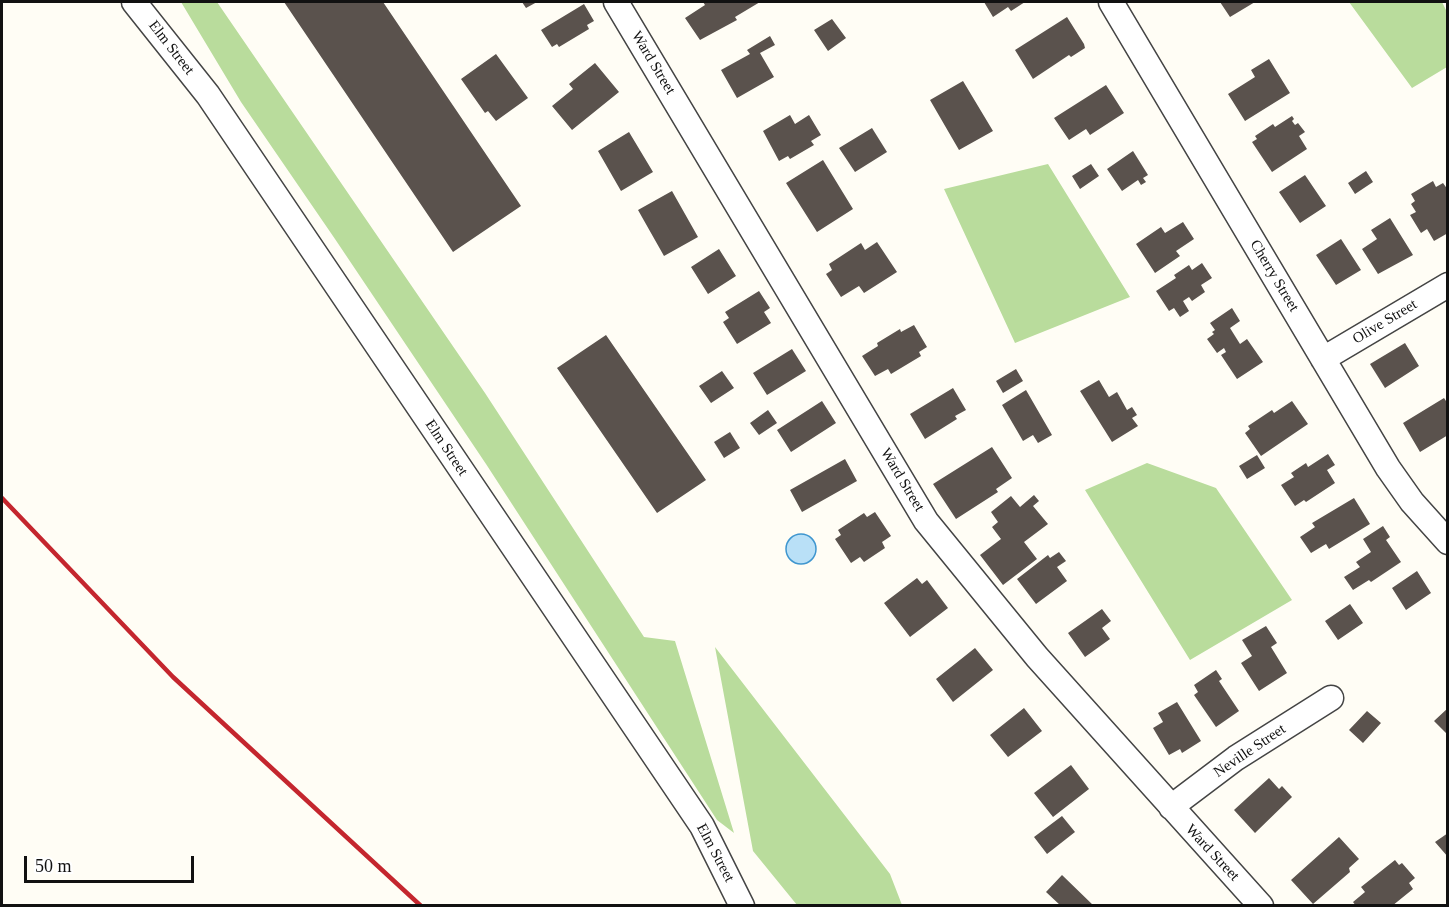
<!DOCTYPE html>
<style>
body{margin:0}
#map{position:relative;width:1449px;height:907px;overflow:hidden;background:#fffdf5;font-family:"Times New Roman",serif}
canvas{display:block}
.frame{position:absolute;inset:0;border:3px solid #111;pointer-events:none}
.scale{position:absolute;left:24px;top:856px;width:170px;height:27px;box-sizing:border-box;border:3px solid #111;border-top:0;padding-left:8px;font-size:18px;line-height:21px;white-space:nowrap;color:#111;-webkit-text-stroke:4px #fff;paint-order:stroke}
</style>
<div id="map">
<canvas width="1449" height="907"></canvas>
<div class="frame"></div>
<div class="scale">50 m</div>
</div>
<script>
const context = document.querySelector('canvas').getContext('2d');
context.lineJoin = 'round';
function fill(path, color) {
  context.fillStyle = color;
  context.fill(path, 'evenodd');
}
function trace(path, color, width, dash) {
  context.strokeStyle = color;
  context.lineWidth = width;
  context.lineCap = dash ? 'butt' : 'round';
  context.setLineDash(dash || []);
  context.stroke(path);
}
function write(font, color, halo, rows, align = 'center') {
  context.font = font + ' "Times New Roman",serif';
  context.lineWidth = 6;
  context.setLineDash([]);
  context.textBaseline = 'middle';
  context.strokeStyle = halo;
  context.fillStyle = color;
  for (const [text, x, y, turn = 0] of rows) {
    context.save();
    context.translate(x, y);
    context.rotate((+turn || 0) * Math.PI / 180);
    context.textAlign = isNaN(turn) ? turn : align;
    if (halo) context.strokeText(text, 0, 0);
    context.fillText(text, 0, 0);
    context.restore();
  }
}
fill(new Path2D(`
 M181,2H217L485,393L644,637L675,641L734,833L717,820L486,464L335,239L241,102Z
 M1349,2H1442L1447,12V67L1412,88Z
 M1048,164L1130,297L1015,343L944,189Z
 M1147,463L1216,488L1292,600L1190,660L1085,490Z
 M715,647L890,874L902,905H797L753,851Z`), '#b9dc9c');
const water = new Path2D(`
 M786 549a15 15 0 1 1 30 0a15 15 0 1 1-30 0Z`);
fill(water, '#b9e0f7');
trace(water, '#3f96cf', 1.5);
fill(new Path2D(`
 M284,2H383L521,206L453,252Z
 M522,2H537L526,8Z
 M703,2H760L735,17L737,20L700,40L685,18L705,5Z
 M984,2H1025L1011,11L1008,7L993,17Z
 M1220,2H1255L1230,17Z
 M584,4L594,21L587,25L589,29L559,47L557,44L552,47L541,30Z
 M1067,17L1084,44L1085,48L1071,57L1069,55L1033,79L1015,50Z
 M832,19L846,38L828,51L814,30Z
 M770,36L775,45L760,53L774,77L737,98L721,70L750,54L747,50Z
 M496,54L528,98L496,121L488,111L485,113L461,79Z
 M1269,59L1290,93L1245,121L1228,94L1255,77L1251,70Z
 M595,63L619,92L572,130L552,106L573,89L569,84Z
 M963,81L993,131L959,150L930,100Z
 M1106,85L1124,113L1090,135L1086,129L1069,140L1054,118Z
 M790,115L795,124L809,115L821,135L811,141L814,145L790,159L788,156L779,161L763,131Z
 M1292,116L1294,119L1292,121L1295,125L1298,123L1305,132L1299,136L1307,149L1272,172L1252,142L1257,139L1255,136L1273,124L1275,127Z
 M872,128L887,152L855,172L839,148Z
 M629,132L653,172L621,191L598,151Z
 M1133,151L1148,175L1143,178L1146,182L1141,185L1138,180L1122,191L1107,169Z
 M823,160L853,209L817,232L786,183Z
 M1091,164L1099,176L1080,189L1072,176Z
 M1366,171L1373,182L1355,194L1348,183Z
 M1305,175L1326,206L1300,223L1279,192Z
 M1433,181L1436,187L1443,183L1448,190V233L1434,241L1427,229L1421,233L1410,215L1416,212L1411,204L1415,201L1411,194Z
 M672,191L698,237L664,256L638,210Z
 M1390,218L1413,255L1378,274L1362,249L1377,239L1371,230Z
 M1183,222L1194,239L1176,251L1180,256L1155,273L1136,244L1161,227L1165,233Z
 M1341,239L1361,270L1336,285L1316,255Z
 M877,242L897,272L864,293L859,286L841,297L826,274L832,270L829,264L861,243L865,250Z
 M719,249L736,276L708,294L691,267Z
 M1202,263L1212,278L1201,285L1205,292L1192,301L1189,297L1183,301L1189,311L1180,317L1174,308L1169,311L1156,291L1176,278L1174,275L1189,265L1192,270Z
 M759,291L770,308L764,312L771,323L737,344L723,322L729,318L725,312Z
 M1232,308L1240,321L1230,328L1240,344L1247,339L1263,362L1237,379L1221,355L1226,352L1224,348L1217,353L1207,339L1214,334L1212,332L1215,330L1210,323Z
 M914,325L927,347L919,352L921,356L891,374L888,369L875,376L862,356L878,346L877,343L900,329L901,332Z
 M606,335L706,480L657,513L557,368Z
 M1405,343L1419,366L1385,388L1370,364Z
 M792,349L806,371L767,395L753,373Z
 M1016,369L1023,381L1003,393L996,381Z
 M722,371L734,388L711,403L699,386Z
 M1099,380L1109,397L1117,392L1127,410L1132,407L1137,415L1132,418L1138,426L1112,442L1080,391Z
 M953,388L966,410L955,416L957,419L925,439L910,414Z
 M1026,390L1052,435L1038,443L1033,435L1023,441L1002,405Z
 M1444,398L1448,404V435L1420,452L1403,423Z
 M822,401L836,423L791,452L777,430Z
 M1292,401L1308,424L1261,456L1245,433L1250,429L1248,426L1272,410L1274,413Z
 M768,410L777,423L759,435L750,423Z
 M730,432L740,448L724,458L714,442Z
 M992,447L1012,478L996,489L998,492L956,519L933,484Z
 M1328,454L1335,465L1327,470L1335,483L1306,502L1304,500L1295,506L1281,485L1294,477L1291,473L1306,463L1308,467Z
 M1257,455L1265,468L1247,479L1239,466Z
 M845,459L857,481L802,512L790,490Z
 M1034,495L1039,501L1033,506L1048,524L1024,542L1037,559L1003,585L980,555L1001,539L992,527L998,522L991,512L1011,496L1020,507Z
 M1354,498L1370,524L1329,549L1326,544L1311,553L1300,537L1315,527L1312,523Z
 M875,512L891,536L882,542L885,548L864,562L860,557L851,563L835,539L841,535L838,530L864,513L867,517Z
 M1383,526L1390,537L1386,540L1401,562L1371,582L1369,580L1353,590L1344,577L1360,567L1356,562L1371,552L1363,539Z
 M1059,552L1066,561L1057,567L1067,581L1036,604L1017,579L1048,555L1050,558Z
 M1417,571L1431,593L1406,610L1392,588Z
 M917,578L922,584L927,580L948,608L910,637L884,603Z
 M1350,604L1363,623L1338,640L1325,621Z
 M1102,609L1111,621L1102,628L1110,639L1085,657L1068,633Z
 M1266,626L1277,643L1271,647L1287,673L1259,691L1241,663L1252,656L1242,640Z
 M975,648L993,670L953,702L936,679Z
 M1216,670L1222,679L1219,681L1239,711L1216,727L1194,695L1198,692L1194,685Z
 M1177,702L1201,741L1182,753L1180,749L1169,755L1153,728L1163,722L1158,713Z
 M1024,708L1042,731L1008,757L990,735Z
 M1448,708V735L1434,721Z
 M1367,711L1381,723L1363,743L1349,730Z
 M1071,765L1089,789L1053,817L1034,793Z
 M1269,778L1279,789L1282,786L1292,797L1255,833L1234,810Z
 M1062,816L1075,832L1047,854L1034,837Z
 M1448,833V857L1435,842Z
 M1339,837L1359,859L1349,868L1350,872L1313,904L1291,880Z
 M1395,860L1399,865L1402,863L1415,878L1409,883L1413,889L1392,906H1356L1353,902L1365,892L1361,887Z
 M1062,875L1094,906H1061L1046,892Z`), '#5a524d');
const minor = new Path2D(`
 M134,2L208,95L702,826L742,906
 M616,2L926,521L1037,657L1261,906
 M1111,2L1388,468L1412,502L1448,542
 M1323,359L1448,285
 M1171,807L1236,758L1331,698`);
trace(minor, '#444', 27);
trace(minor, '#fff', 24);
trace(new Path2D(`
 M2,498L173,677L421,906`), '#c4262e', 4.5);
write('15px', '#111', '#fff', [
 ["Elm Street",171,48,52],
 ["Ward Street",653,63,59],
 ["Cherry Street",1274,276,59],
 ["Olive Street",1385,322,-31],
 ["Elm Street",446,448,56],
 ["Ward Street",902,480,59],
 ["Neville Street",1250,751,-34],
 ["Elm Street",715,853,62],
 ["Ward Street",1212,853,47]
]);
</script>
